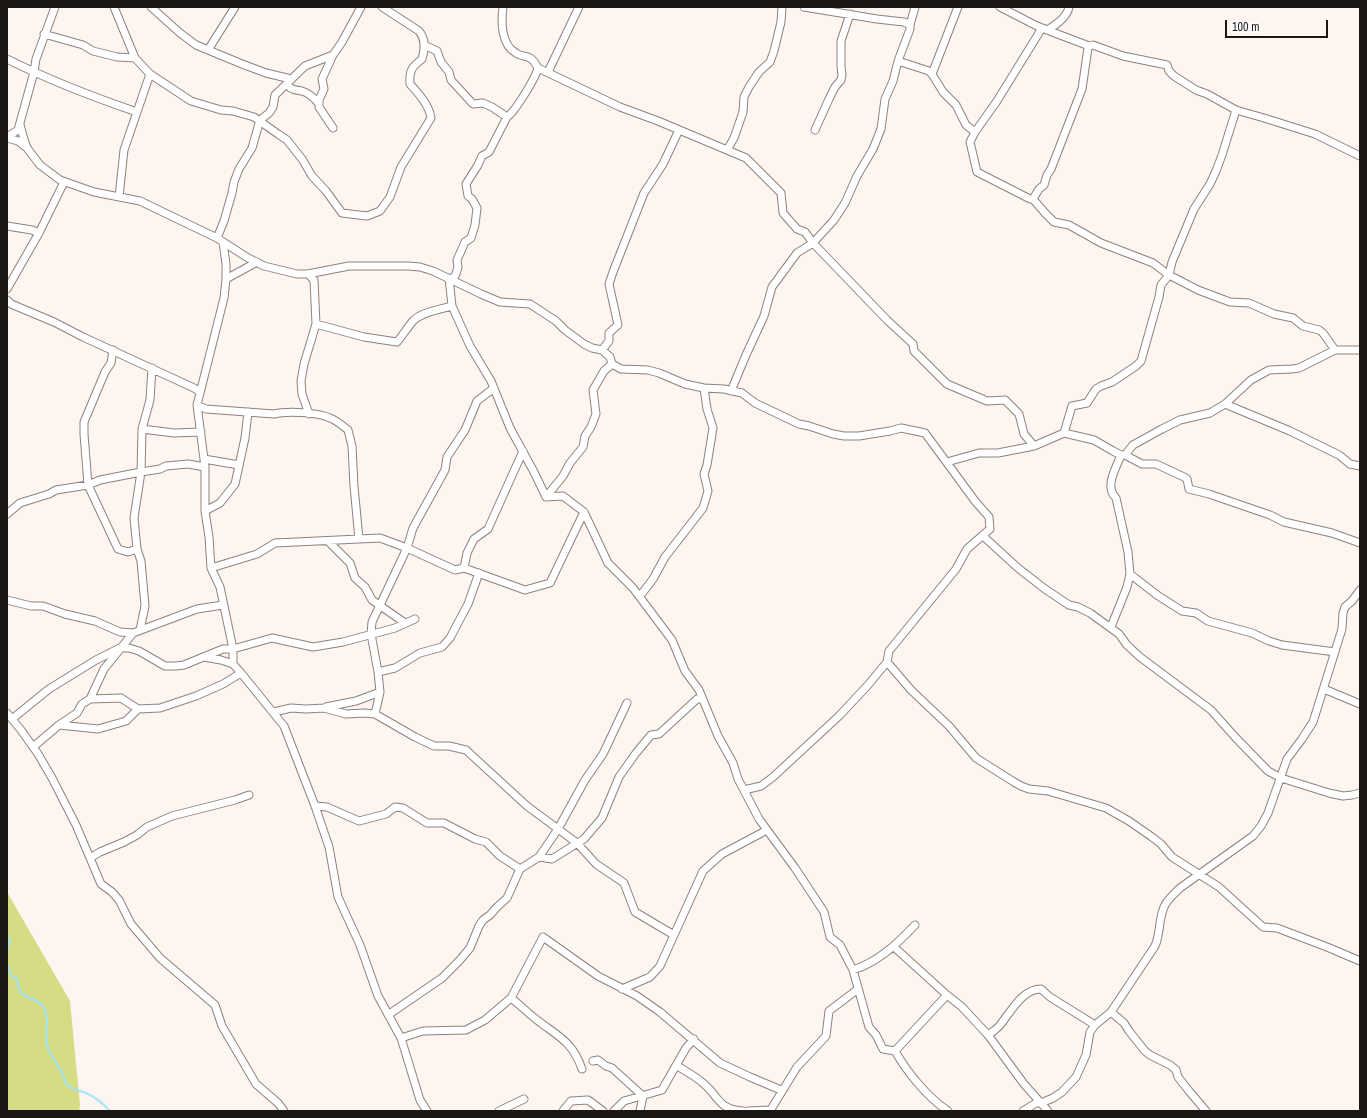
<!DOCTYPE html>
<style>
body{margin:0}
#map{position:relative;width:1367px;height:1118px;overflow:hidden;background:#fef5f1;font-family:"Archivo Narrow",sans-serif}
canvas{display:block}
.frame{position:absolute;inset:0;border:8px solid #1c1715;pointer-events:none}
.scale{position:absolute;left:1225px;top:20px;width:103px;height:18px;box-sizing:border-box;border:2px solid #1c1715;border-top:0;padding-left:5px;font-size:12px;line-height:14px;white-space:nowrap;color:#1c1715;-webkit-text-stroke:3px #fff;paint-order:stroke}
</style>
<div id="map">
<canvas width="1367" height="1118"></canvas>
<div class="frame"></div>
<div class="scale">100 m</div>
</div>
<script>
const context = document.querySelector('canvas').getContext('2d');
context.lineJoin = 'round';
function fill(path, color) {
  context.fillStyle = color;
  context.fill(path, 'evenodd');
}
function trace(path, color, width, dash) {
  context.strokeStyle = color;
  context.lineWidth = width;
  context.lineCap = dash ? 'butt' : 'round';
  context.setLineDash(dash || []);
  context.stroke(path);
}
fill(new Path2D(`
 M7,892L70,1001L80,1105L79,1111H7Z`), '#d6dc83');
trace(new Path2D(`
 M7,937L10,940L7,951
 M7,964L12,977L17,979C18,982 18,988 20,991C25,1000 38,997 44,1008C51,1021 43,1035 48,1048C53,1062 62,1067 66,1084C72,1090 79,1090 86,1093C96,1097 103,1104 110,1111`), '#a1e5fb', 2);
const street = new Path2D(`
 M114,7L135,58L150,74L191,101L221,110L233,111L254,117L278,134L287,140L302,159L312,176L326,191L342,213L367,216L380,211L390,197L401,167L431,118C429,105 419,94 410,84C409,70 412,67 422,59C425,49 425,38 419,31L382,7
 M151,7L180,33L196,45L242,64L266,73L291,79
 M804,7L877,19L904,22L910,25V29L898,61L929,71L932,74L943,92L956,105L966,125L975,132L970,142L977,172L1030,199H1033L1039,189L1044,185L1047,175L1051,169L1082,89L1088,48L1089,46L1093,45L1123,56L1167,65L1169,71L1174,76L1196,90L1207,94L1236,110L1264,118L1315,134L1360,156
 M1000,7L1037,26L1047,30C1056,25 1067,17 1069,7
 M910,25L915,7
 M1047,30L1089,46
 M44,34L83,45L93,51L117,57L135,58
 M424,45L437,51L441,62L449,72L451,80L473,104L483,103L492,107L507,117
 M208,50L235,7
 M7,59C49,80 93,97 137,112
 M538,68L620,107L658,121L746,158L781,193L783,213L797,229L805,232L813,243L887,320L913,344L914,351L947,384L987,401L1005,400L1019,414L1024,434L1034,446
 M548,72L579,7
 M932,74L958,7
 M287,85C292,90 295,90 302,91C309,93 315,99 319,104
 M20,124L23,136L27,148
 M333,128L319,107V100L324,89L322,79L333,55
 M815,130L829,99L835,87L841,80L842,75L841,67V41L850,14
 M975,132L997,101L1042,28
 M7,137L18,130L34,72L36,59L55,7
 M7,138L18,141L27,148L40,165L60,180L94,192L140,201L217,238L248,258L264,266L297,274H308L349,266H408L420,267L433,271L481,294L500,302L530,304L556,321L565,330L584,344L592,348L602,350L610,357L612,364L621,369L648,370L659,373L685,384L704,388L724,389L742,393L755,403L799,424L809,426L833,434L844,436H859L890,431L901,428L925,433L975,501L989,517L990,529L967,549L956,569L889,651L887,662L868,685L839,716L773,777L761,786L744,790
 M727,150L734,138L743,112L744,97L749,87L759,72L770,62L774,51L781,22L782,7
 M119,197L124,150L150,74
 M1033,199L1045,213L1054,222L1069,225L1101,243L1153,263L1169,275L1198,290L1230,302L1249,303L1274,314L1293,318L1303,326L1319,330L1323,333L1335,350
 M7,226L32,230L39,233
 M217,238L224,221L232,193L234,182L239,169L252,148L260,120L269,113L273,107L275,95L305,66L333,55L342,42L361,7
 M223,242L226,264V279L224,298L197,405L205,467V511L209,537L211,568L220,587L233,649V664L241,673L284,726L315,806L329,847L338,897L360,945L378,996L401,1038L420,1100L427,1111
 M308,274L314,280L316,324L304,364L301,381L302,394L309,414
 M449,278L452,306L470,346L491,381L510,428L534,472L546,497L563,496L584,512L608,563L633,588L672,640L685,671L699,690L718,736L733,763L738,779L759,819L795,868L824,912L830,937L840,945L853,970L869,1027L876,1035L883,1049L895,1051C907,1072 927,1097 948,1111
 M226,279L257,262
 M452,280L456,274L458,267L457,260L465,242L471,238L475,225L477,208L472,199L468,196L466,184L478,165L482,156L489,152L507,117C515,112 536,77 538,68C536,65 534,60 530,58C526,56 520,56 516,53C501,45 501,22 503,7
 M7,289L39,233L64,182
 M7,300L11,304L54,322L83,337L194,388L200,392
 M316,324L364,337L397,342C403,335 407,328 413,321C421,312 441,309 452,306
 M113,350L111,363L105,372L84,422V434L88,485L118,549L128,552L137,549
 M602,350L609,341V333L618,325L609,284L613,272L644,193L663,164L679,130
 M731,391L746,355L764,316L772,287L797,253L813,243L834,220L845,203L857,176L873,149L881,129L885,99L893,81L898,61
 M1225,404L1290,431L1339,455L1350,464L1360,466
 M197,405L206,409L274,414C287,411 317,412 330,418C336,420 343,426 348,430L352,446L354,486L359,539
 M142,429L174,433L201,432
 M1064,433L1072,406L1087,403L1096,389L1101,386L1112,382L1136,366L1141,361L1159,297L1161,285L1169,275L1172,262L1194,209L1210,184L1216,171L1222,155L1236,110
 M1125,455L1142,464H1156L1184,477L1187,479L1189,489L1209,494L1270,515L1284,522L1332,533L1360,543
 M204,459L239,465
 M947,462L979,453H998L1034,446L1064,433L1094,440L1113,451L1121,455H1125L1133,445L1162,429L1180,420L1210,413L1225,404L1251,380L1269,370L1292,369L1299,368L1335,350H1360
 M546,497L563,476L570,463L583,447L585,436L591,427L596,414L593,390L604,371L612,364
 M205,511L220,503L235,484L245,438L248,412
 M7,514L20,503L49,494L56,490L88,485L100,480L141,472L160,469L166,466L188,464L205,467
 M983,536L1018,568L1045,589L1069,605L1078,607L1090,613L1119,634L1127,645L1140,657L1211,710L1235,737L1268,771L1281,778L1329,793L1343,796L1352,795L1360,793
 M328,541L350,563L355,578L365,587L372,600L405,623
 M211,568L257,554L275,543L380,538L407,548L455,570L464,568L525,590L550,583L584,512
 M464,568L467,553L474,539L488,529L523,451
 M1130,574L1157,595L1182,611L1196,613L1208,621L1252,633L1269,641L1282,645L1335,652
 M640,596L653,579L665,557L703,508L708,491L704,474L707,465L713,428L707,409L704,388
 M7,600L31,606H43L65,614L95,621L120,632L133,633
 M1111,627L1127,587L1130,574L1128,552L1116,498C1104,487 1116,468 1121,455
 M140,630L145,606L141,561L137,549L134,518L141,472L142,429L150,400L152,368
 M204,657L221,660L233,664
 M887,662L911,690L949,726L976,758L1014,782L1021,786L1029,789L1048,791L1106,808L1129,821L1152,837L1161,844L1172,857L1219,887L1263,927L1277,928L1327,947L1360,961
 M378,672L395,668L420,653L442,647L450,638L468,604L479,573
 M1324,689L1360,704
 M90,699L121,698L138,709L160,708L196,696L223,684L241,673
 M326,707L356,701L380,692
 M274,712L291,708L306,709L324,708L346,714L364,713L375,714L415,737L434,746H449L466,750L527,806L577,843L596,864L624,883L635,912L674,935
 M7,713L21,730L38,754L52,778L76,825L101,884L112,892L119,900L131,924L160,958L215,1005L222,1026L256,1084L278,1103L284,1111
 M375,714L380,692L378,672L371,634L372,622L407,548L413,528L445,470L447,457L465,430L477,401L494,388
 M12,719L49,689L96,660L120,648H129L139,651L165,666H176L184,665L223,649H233L272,638L313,647L343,642L395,628L415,619
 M59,725L98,729L126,721L138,709
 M33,747L59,725L77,713L82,704L90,699L104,669L133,633L197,609L223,605
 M315,806L327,807L359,821L386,814L395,807L403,808L427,823H444L475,839L486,842L500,856L520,869
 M539,857L552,859L584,839L602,818L619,777L636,753L651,735L659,734L697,699H701
 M90,858L100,852L124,842L137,835L147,827L172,816L235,800L249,795
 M894,947L947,995L962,1007L988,1035L1024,1084L1048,1111
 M853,970C878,962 897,944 915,925
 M622,989L650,977L660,966L703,871L722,854L767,830
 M511,998C520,1005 528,1013 537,1020C559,1037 572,1041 582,1069
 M1111,1012L1124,1023L1129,1031L1145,1051L1150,1055L1170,1065L1176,1070L1178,1077L1189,1091L1206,1111
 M388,1015L442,978L459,961L470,948L479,926L483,920L490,915L497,907L507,898L520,869L539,857L558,829L585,780L603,754L627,703
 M988,1035C992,1032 997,1029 1000,1025C1011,1012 1022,989 1041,989L1050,997L1095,1025
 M401,1038L423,1031L466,1030L485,1020L511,998L543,937L598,976L637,996L660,1012L720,1063L750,1077L781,1090
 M895,1051L947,995
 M593,1061L598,1060L606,1066L612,1068L643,1096L640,1111
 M676,1065C685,1071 695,1076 703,1083C719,1096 717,1109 743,1111
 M499,1111L524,1099
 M563,1111L571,1101L588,1100L603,1111
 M614,1111L624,1101L662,1090L686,1048L694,1039
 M748,1111L770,1110
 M770,1111L797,1067L826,1036L829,1011L858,989
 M1023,1111L1036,1103H1041L1053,1098L1062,1092L1076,1077L1086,1055L1090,1032L1095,1025L1111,1012L1155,946C1161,933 1158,918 1165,905C1168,899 1175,893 1180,888L1253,836L1261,826L1268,813L1287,759L1302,739L1313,722L1342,629L1343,613L1345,607L1352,601L1360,590`);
trace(street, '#8f817b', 9);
trace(street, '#fff', 7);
</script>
